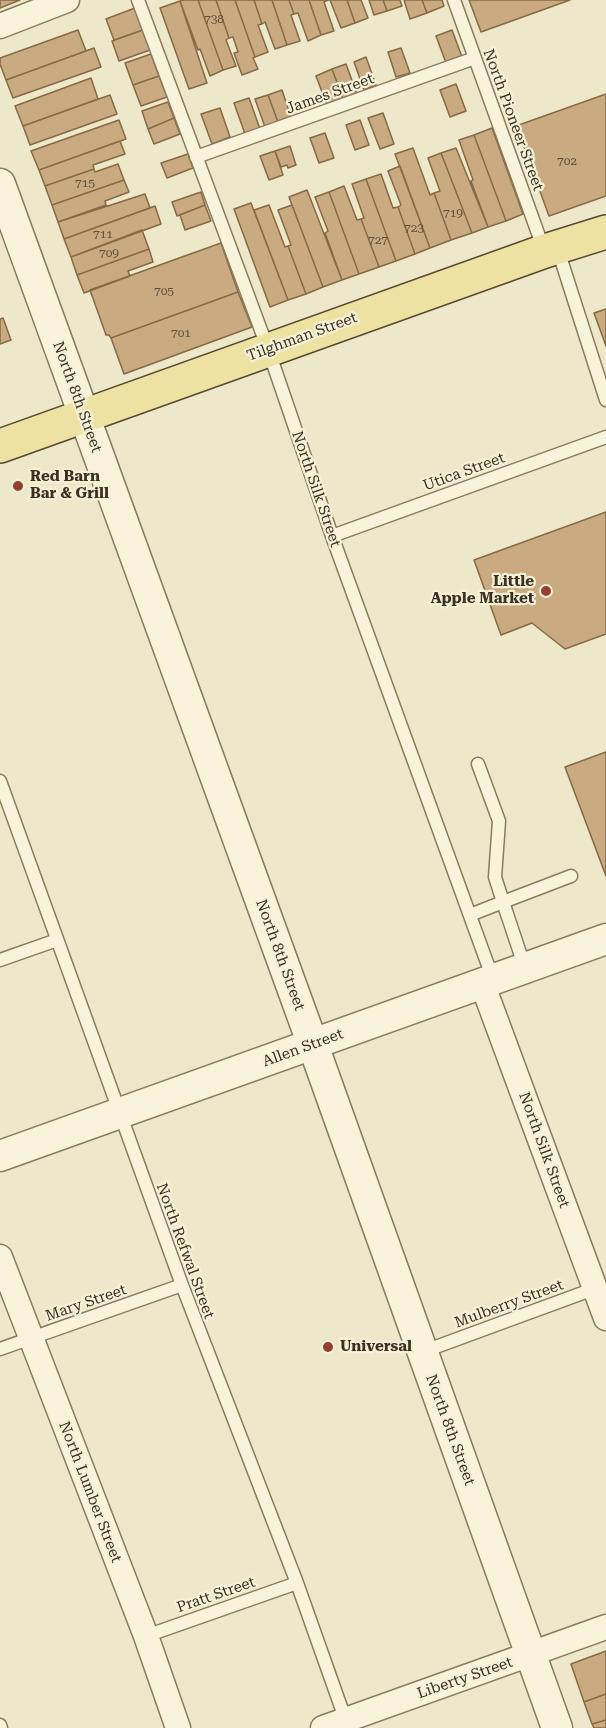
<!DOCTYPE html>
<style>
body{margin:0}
canvas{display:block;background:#ede8c9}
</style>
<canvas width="606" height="1728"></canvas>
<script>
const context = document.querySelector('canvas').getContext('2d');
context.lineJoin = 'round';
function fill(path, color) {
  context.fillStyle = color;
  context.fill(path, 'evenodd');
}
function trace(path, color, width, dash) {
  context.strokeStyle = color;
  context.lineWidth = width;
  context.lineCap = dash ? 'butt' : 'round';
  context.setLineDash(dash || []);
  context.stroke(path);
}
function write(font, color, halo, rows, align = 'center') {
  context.font = font + ' "Roboto Serif",serif';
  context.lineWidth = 4.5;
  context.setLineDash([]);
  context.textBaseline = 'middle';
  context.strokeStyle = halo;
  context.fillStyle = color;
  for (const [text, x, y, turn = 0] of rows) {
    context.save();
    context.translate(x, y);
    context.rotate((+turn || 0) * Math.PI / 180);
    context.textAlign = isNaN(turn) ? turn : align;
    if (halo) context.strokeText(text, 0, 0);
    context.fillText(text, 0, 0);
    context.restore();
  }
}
const building = new Path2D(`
 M0,0H20L0,8Z
 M184,0H198L223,70L210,76L200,49L198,50L180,1Z
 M198,0H216L229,38L226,40L236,66L223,70Z
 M216,0H235L255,57L253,58L258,69L242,75L234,53L238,52L233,37L229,38Z
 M235,0H254L262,24L258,25L268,52L255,57Z
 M254,0H272L287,45L275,49L265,22L262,24Z
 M272,0H289L294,14L291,15L300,41L287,45Z
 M289,0H309L321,35L308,41L298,13L294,14Z
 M309,0H328L324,2L334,31L321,35Z
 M328,0H347L355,23L341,28L330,0Z
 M347,0H361L368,18L355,23Z
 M369,0H383L387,11L374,15Z
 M383,0H400L402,6L387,11Z
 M404,0H422L427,13L410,19Z
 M422,0H442L444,6L427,13Z
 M469,0H570L481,32Z
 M180,1L207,83L189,89L160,8Z
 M135,8L143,30L114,40L106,19Z
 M78,30L86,51L6,80L0,64V58Z
 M143,30L150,50L119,61L112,41Z
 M452,30L462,57L446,63L436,36Z
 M94,48L101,67L13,98L6,80Z
 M401,48L410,73L396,77L388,52Z
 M151,54L159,76L133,85L125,63Z
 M366,57L376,85L364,90L354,62Z
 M346,64L357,94L343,99L332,69Z
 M332,69L343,99L327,105L316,76Z
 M159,76L167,97L141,106L133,85Z
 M91,78L98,99L23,126L15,106Z
 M456,84L466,111L450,117L440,90Z
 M282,90L291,117L278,122L268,95Z
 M606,94V196L549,216L516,126Z
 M110,95L117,114L30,145L23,126Z
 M268,95L278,122L265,127L255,99Z
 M249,98L260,129L245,134L234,103Z
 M168,102L174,118L148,129L142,111Z
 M220,108L230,137L212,144L201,114Z
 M383,113L394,144L380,149L368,118Z
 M174,118L180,134L154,144L148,129Z
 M119,120L126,139L39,170L31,151Z
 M360,120L369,145L355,150L346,125Z
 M492,128L523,214L506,221L474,135Z
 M325,133L334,158L319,163L310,138Z
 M474,135L506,221L488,227L471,181L473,180L459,140Z
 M120,141L125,154L93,165L94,169L45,186L39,170Z
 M290,146L296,165L288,168L287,165L281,167L275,151Z
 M413,148L430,195L434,193L451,240L430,248L395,154Z
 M456,148L488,227L472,233L441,153Z
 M275,151L283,175L269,180L260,156Z
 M441,153L472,233L451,240L434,193L440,191L428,158Z
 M188,154L193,168L167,178L161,163Z
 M118,164L124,180L52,205L45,186L94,169L95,172Z
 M400,166L430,248L415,254L398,207L401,205L388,171Z
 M381,174L393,208L398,207L415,254L396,261L366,179Z
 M366,179L396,261L379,267L361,219L364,218L352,184Z
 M124,180L129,192L105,201L106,205L58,222L52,205Z
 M344,186L357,220L361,219L379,267L359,274L329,192Z
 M307,190L342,280L323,287L289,197Z
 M201,192L205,205L177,216L172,202Z
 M329,192L359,274L342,280L325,233L328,231L315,197Z
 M145,194L150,208L64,239L58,222Z
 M251,203L288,300L270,307L234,209Z
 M205,205L211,221L185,230L180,215Z
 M269,205L285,247L288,246L306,294L288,300L254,210Z
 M292,205L323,287L306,294L288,246L291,245L278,210Z
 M155,206L161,224L71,257L64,239Z
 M142,230L149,249L77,275L71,257Z
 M221,243L238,292L111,338L109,335H106L90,290Z
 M149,249L153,262L128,271L130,276L84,293L77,275Z
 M238,292L252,327L124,374L111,338Z
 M606,309V346L594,313Z
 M3,318L11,340L0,344V319Z
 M606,512V634L565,649L532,623L501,635L474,560Z
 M606,752V876L565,767Z
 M606,1651V1694L584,1702L571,1664Z
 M606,1694V1720L592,1724L584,1702Z
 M606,1720V1728H594L592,1724Z`);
fill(building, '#caaa80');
trace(building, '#876944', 1.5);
const service = new Path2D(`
 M138,0L268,349L332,536L493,979
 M454,0L544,250
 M196,157L475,58
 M557,247L606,400
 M332,536L606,437
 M0,781L182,1285L297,1583L347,1724
 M470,915L503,902L495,877L499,821L478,764
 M0,960L57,940
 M525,968L503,902L571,876
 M0,1349L182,1285
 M422,1352L599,1287
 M146,1636L297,1583
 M0,1725L1,1728`);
const minor = new Path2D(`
 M0,26L67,0
 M482,983L606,1318
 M0,1257L146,1636L178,1728
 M323,1728L606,1627`);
const tertiary = new Path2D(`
 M0,184L313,1045L557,1728
 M0,1156L606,939`);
const primary = new Path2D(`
 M0,446L545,251L606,232`);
trace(service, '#897b5e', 15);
trace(minor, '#897b5e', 27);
trace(tertiary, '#897b5e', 33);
trace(primary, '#574932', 36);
trace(service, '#f8f4dc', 12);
trace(minor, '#f8f4dc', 24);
trace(tertiary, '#f8f4dc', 30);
trace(primary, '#eee2a3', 33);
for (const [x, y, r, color] of [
 [18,486,6,"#963f30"],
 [546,591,6,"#963f30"],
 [328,1347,6,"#963f30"]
]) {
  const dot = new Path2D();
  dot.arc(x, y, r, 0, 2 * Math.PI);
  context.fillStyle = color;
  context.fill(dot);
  trace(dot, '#f5f1d8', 2);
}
write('12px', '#5e4f39', null, [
 ["738",214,19],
 ["702",567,161],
 ["715",85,183],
 ["719",453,213],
 ["723",414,228],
 ["711",103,234],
 ["727",378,240],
 ["709",109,253],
 ["705",164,291],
 ["701",181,333]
]);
write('15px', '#3a3121', '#f5f1d8', [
 ["James Street",330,94,-20],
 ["North Pioneer Street",513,120,70],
 ["Tilghman Street",302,337,-20],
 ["North 8th Street",77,397,70],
 ["Utica Street",464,472,-20],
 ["North Silk Street",316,489,71],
 ["North 8th Street",280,955,70],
 ["Allen Street",303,1048,-20],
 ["North Silk Street",544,1150,70],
 ["North Refwal Street",185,1251,70],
 ["Mary Street",86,1303,-19],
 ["Mulberry Street",509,1304,-20],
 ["North 8th Street",450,1430,70],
 ["North Lumber Street",90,1492,69],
 ["Pratt Street",216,1595,-19],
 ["Liberty Street",465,1678,-19]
]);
write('bold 15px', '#3a3121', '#f5f1d8', [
 ["Red Barn",30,477],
 ["Bar & Grill",30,494],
 ["Little",534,582,"right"],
 ["Apple Market",534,599,"right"],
 ["Universal",340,1347]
], 'left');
</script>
